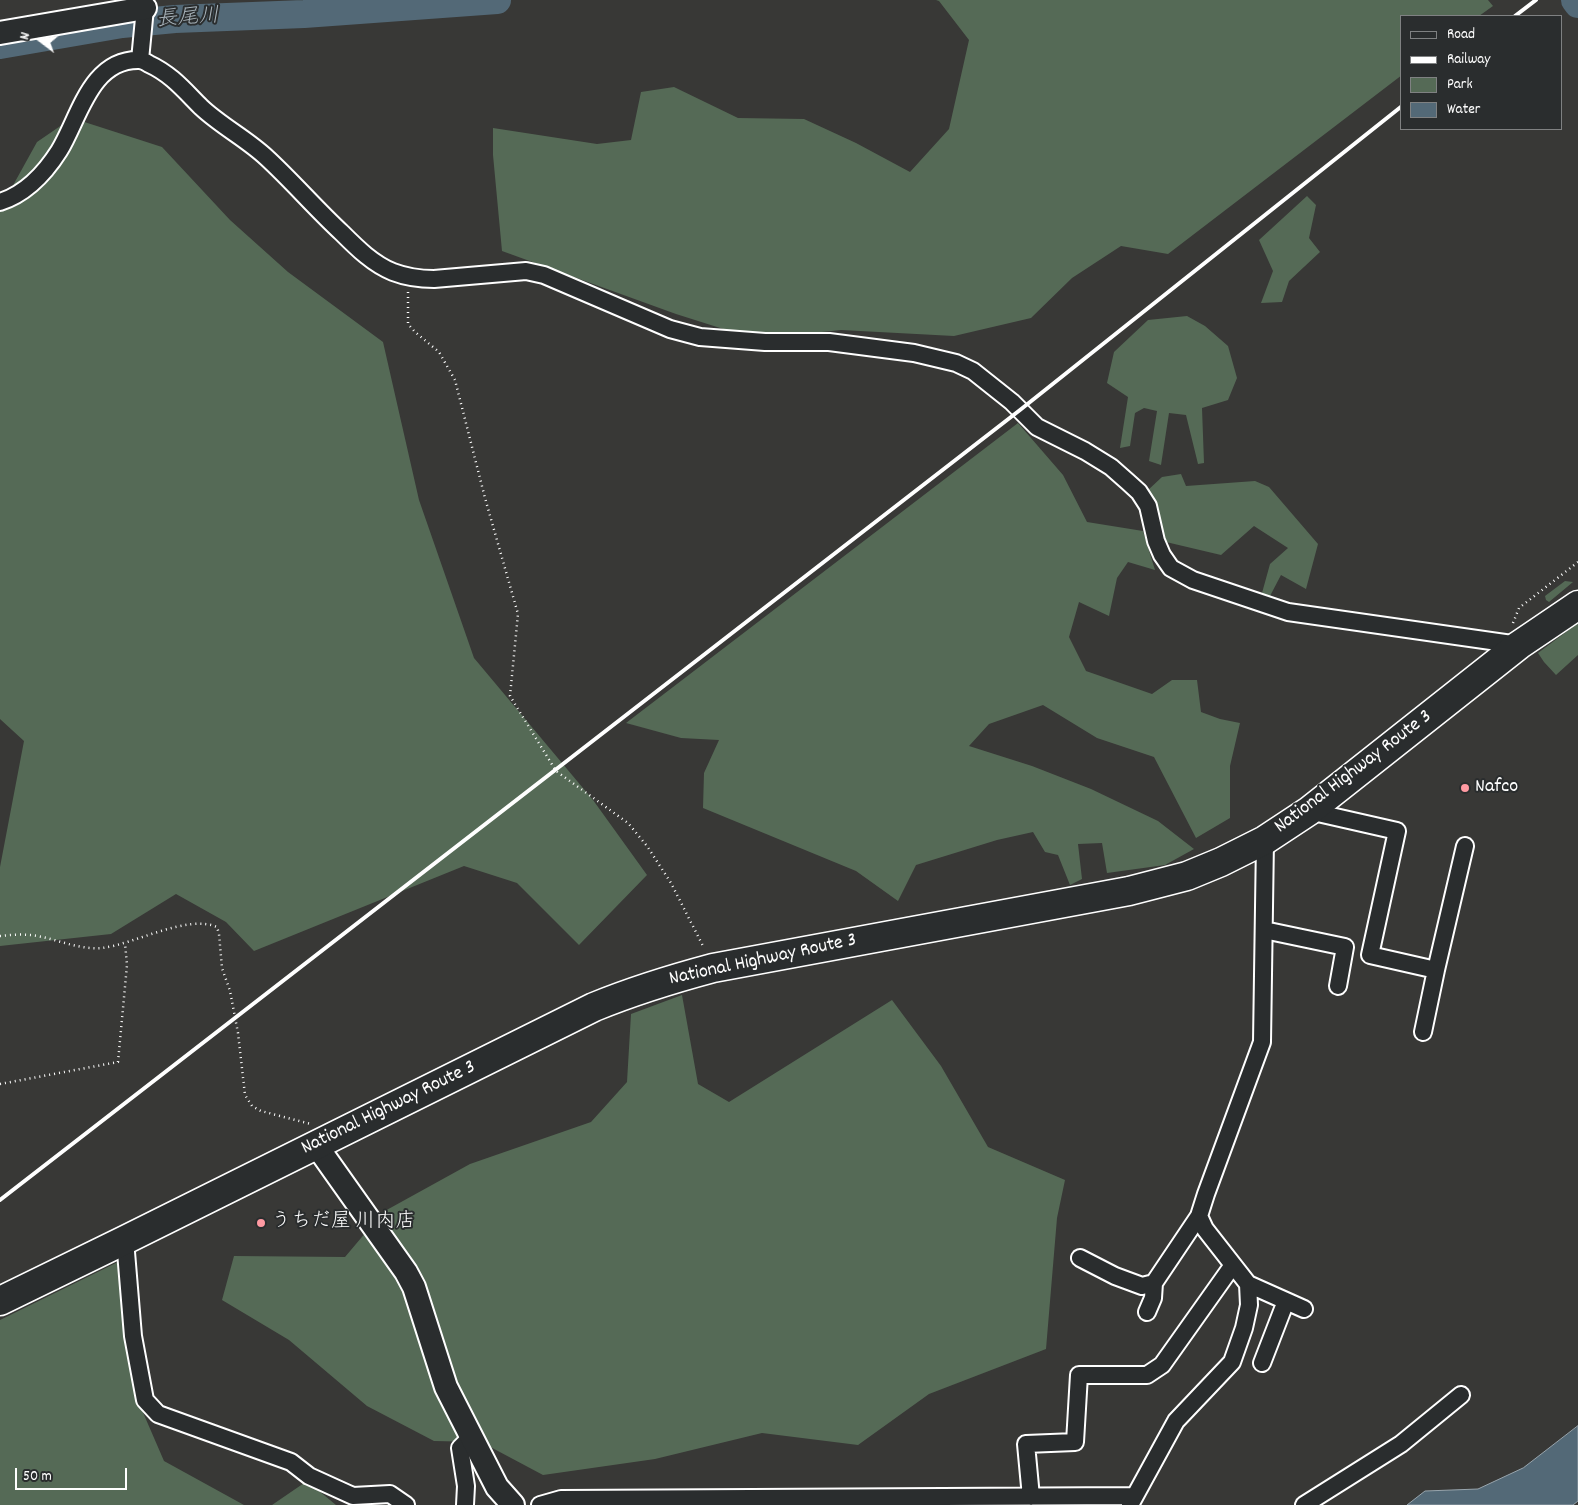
<!DOCTYPE html>
<meta charset="utf-8">
<style>
body{margin:0}
#map{position:relative;width:1578px;height:1505px;overflow:hidden;background:#383836;font-family:Dekko,sans-serif}
canvas{display:block}
.legend{position:absolute;left:1400px;top:15px;width:162px;height:115px;box-sizing:border-box;background:#2a2d2e;border:1px solid #7f8182;margin:0;padding:6px 9px;list-style:none;font-size:15px;color:#fff}
.legend li{display:flex;align-items:center;gap:10px;height:25px}
.legend b{width:25px;border:1px solid #7f8182}
.north{position:absolute;left:15px;top:15px;width:50px;height:50px;-webkit-text-stroke:4px #2a2d2e;paint-order:stroke;rotate:285deg;font-size:14px;font-weight:700;line-height:20px;text-align:center;color:#fff}
.north::after{content:'';display:block;margin:auto;width:18px;height:22px;background:#fff;clip-path:polygon(50% 0,100% 100%,50% 72%,0 100%)}
.scale{position:absolute;left:15px;top:1468px;width:112px;height:22px;box-sizing:border-box;border:2px solid #fff;border-top:0;padding-left:6px;font-size:15px;line-height:18px;white-space:nowrap;color:#fff;-webkit-text-stroke:4px #2a2d2e;paint-order:stroke}
</style>
<div id="map">
<canvas width="1578" height="1505"></canvas>
<ul class="legend">
<li><b style="height:6px;background:#2a2d2e"></b>Road</li>
<li><b style="height:6px;background:#fff"></b>Railway</li>
<li><b style="height:14px;background:#556a56"></b>Park</li>
<li><b style="height:14px;background:#536977"></b>Water</li>
</ul>
<div class="north">N</div>
<div class="scale">50 m</div>
</div>
<script>
const context = document.querySelector('canvas').getContext('2d');
context.lineJoin = 'round';
function fill(path, color) {
  context.fillStyle = color;
  context.fill(path, 'evenodd');
}
function trace(path, color, width, dash) {
  context.strokeStyle = color;
  context.lineWidth = width;
  context.lineCap = dash ? 'butt' : 'round';
  context.setLineDash(dash || []);
  context.stroke(path);
}
function write(font, color, halo, rows, align = 'center') {
  context.font = font + ' Dekko,"Klee One",sans-serif';
  context.lineWidth = 4;
  context.setLineDash([]);
  context.textBaseline = 'middle';
  context.strokeStyle = halo;
  context.fillStyle = color;
  for (const [text, x, y, turn = 0] of rows) {
    context.save();
    context.translate(x, y);
    context.rotate((+turn || 0) * Math.PI / 180);
    context.textAlign = isNaN(turn) ? turn : align;
    if (halo) context.strokeText(text, 0, 0);
    context.fillText(text, 0, 0);
    context.restore();
  }
}
fill(new Path2D(`
 M936,0H1488L1493,6L1479,16H1402V75L1168,254L1121,246L1072,278L1031,318L954,336L841,330L755,339L676,314L502,251L493,155V128L597,144L631,140L641,92L674,87L738,118L804,119L856,143L910,172L949,129L969,40L939,1Z
 M72,118L162,147L230,220L288,272L383,342L419,500L474,658L593,800L647,875L579,945L517,883L464,866L254,951L226,922L176,894L111,934L0,946V867L24,741L0,719V200L6,198L37,142Z
 M1307,196L1316,205L1309,238L1320,252L1289,281L1282,302L1261,303L1273,271L1259,240Z
 M1187,316L1205,326L1228,346L1237,378L1228,400L1202,408L1204,463L1198,464L1186,415L1169,413L1161,465L1149,461L1157,411L1144,408L1135,413L1130,446L1120,448L1128,397L1107,383L1114,352L1148,320Z
 M1018,423L1063,475L1087,522L1143,531L1155,570L1128,562L1117,578L1109,616L1079,602L1069,637L1086,671L1152,694L1172,680H1197L1201,712L1220,719L1240,723L1230,766V818L1196,838L1154,757L1097,738L1043,705L989,724L969,746L1032,766L1091,789L1158,821L1194,849L1165,865L1107,873L1102,843L1078,844L1082,879L1070,885L1058,855L1045,852L1033,832L997,840L916,865L898,901L856,871L703,808L704,773L719,740L681,738L626,723Z
 M1181,474L1186,486L1255,481L1269,487L1318,544L1306,589L1281,575L1270,596L1262,593L1270,564L1288,548L1254,526L1221,555L1166,542L1147,491L1162,477Z
 M1565,581L1573,582L1549,602L1546,600L1545,596Z
 M1578,623V655L1556,675L1544,662L1538,653Z
 M682,995L698,1084L729,1102L892,1000L941,1066L988,1147L1065,1180L1057,1218L1046,1349L929,1394L858,1445L762,1433L655,1459L543,1475L481,1442L434,1441L367,1406L289,1340L222,1300L234,1256L345,1257L383,1212L470,1164L591,1122L627,1082L631,1014Z
 M120,1261L124,1295L122,1308L135,1394L164,1461L244,1505H0V1320Z
 M307,1481L336,1505H272Z`), '#556a56');
const water = new Path2D(`
 M1578,1426V1501L1573,1505H1407L1425,1491L1478,1489L1523,1468Z`);
fill(water, '#536977');
trace(water, '#98a5ad', 1);
trace(new Path2D(`
 M1575,0L1578,4
 M0,45L122,24L175,19L304,14L497,0`), '#536977', 28);
const street = new Path2D(`
 M140,60L145,8
 M0,202C25,194 45,173 59,151C79,119 90,59 139,60C142,60 146,62 149,64C171,74 184,90 201,107C221,126 247,139 267,158C293,182 316,209 342,233C357,248 373,264 393,272C406,277 420,279 434,279L526,271L544,275L670,329L700,337L765,342H829L914,353L956,363L973,371L1012,402L1037,427L1085,451L1111,467L1128,482L1139,492L1148,506L1156,541L1162,555L1171,568L1193,580L1288,612L1519,645
 M1309,811L1397,831L1370,955L1436,970L1465,846
 M1264,930L1345,947L1338,986
 M1423,1032L1436,970
 M125,1240L133,1336L145,1400L158,1414L291,1462L309,1476L353,1496L390,1494L406,1505
 M1080,1258L1115,1276L1142,1286L1154,1283L1199,1216
 M1248,1284L1304,1309
 M1147,1312L1153,1298L1154,1283
 M1262,1363L1286,1301
 M1031,1497L1026,1444L1075,1442L1079,1375H1147L1162,1365L1233,1265
 M465,1505L466,1486L460,1448L472,1436
 M540,1505L561,1499L1134,1496
 M1130,1505L1176,1421L1232,1362L1244,1328L1249,1305L1248,1284L1205,1229L1199,1216L1206,1194L1262,1042L1265,840
 M1304,1505L1401,1444L1461,1395`);
const secondary = new Path2D(`
 M0,33L145,8
 M316,1145L406,1272L414,1287L446,1387L497,1487L513,1505`);
const highway = new Path2D(`
 M0,1301L125,1240L594,1007C633,991 672,979 713,968L1129,891L1187,876L1221,862L1265,840L1309,811L1519,645L1578,605`);
trace(street, '#fff', 20);
trace(secondary, '#fff', 26);
trace(highway, '#fff', 31);
trace(new Path2D(`
 M408,292V324L415,332L439,352L455,380L485,498L518,614L510,696L556,771L628,823L647,846L671,883L704,948
 M1513,623L1519,608L1578,562
 M0,936C10,935 21,934 31,935C55,938 77,950 102,948C135,944 187,914 217,927L219,934L222,968L230,991L238,1033L245,1095L252,1106L261,1111L311,1124
 M0,1084L118,1062L127,965L125,943`), '#fff', 2.5, [1, 4]);
trace(street, '#2a2d2e', 16);
trace(secondary, '#2a2d2e', 22);
trace(highway, '#2a2d2e', 28);
trace(new Path2D(`
 M1515,16L1536,0
 M0,1200L1020,410L1402,106`), '#fff', 4);
for (const [x, y, r, color] of [
 [1465,788,5,"#ff9aa2"],
 [261,1223,5,"#ff9aa2"]
]) {
  const dot = new Path2D();
  dot.arc(x, y, r, 0, 2 * Math.PI);
  context.fillStyle = color;
  context.fill(dot);
  trace(dot, '#2a2d2e', 2);
}
write('20px', '#fff', '#2a2d2e', [
 ["National Highway Route 3",1354,773,-37],
 ["National Highway Route 3",763,961,-12],
 ["National Highway Route 3",389,1109,-26]
]);
write('20px', '#fff', '#2a2d2e', [
 ["Nafco",1475,788],
 ["うちだ屋 川内店",271,1223]
], 'left');
write('italic 21px', '#a9b4bb', '#2a2d2e', [
 ["長尾川",188,20,-4]
]);
</script>
